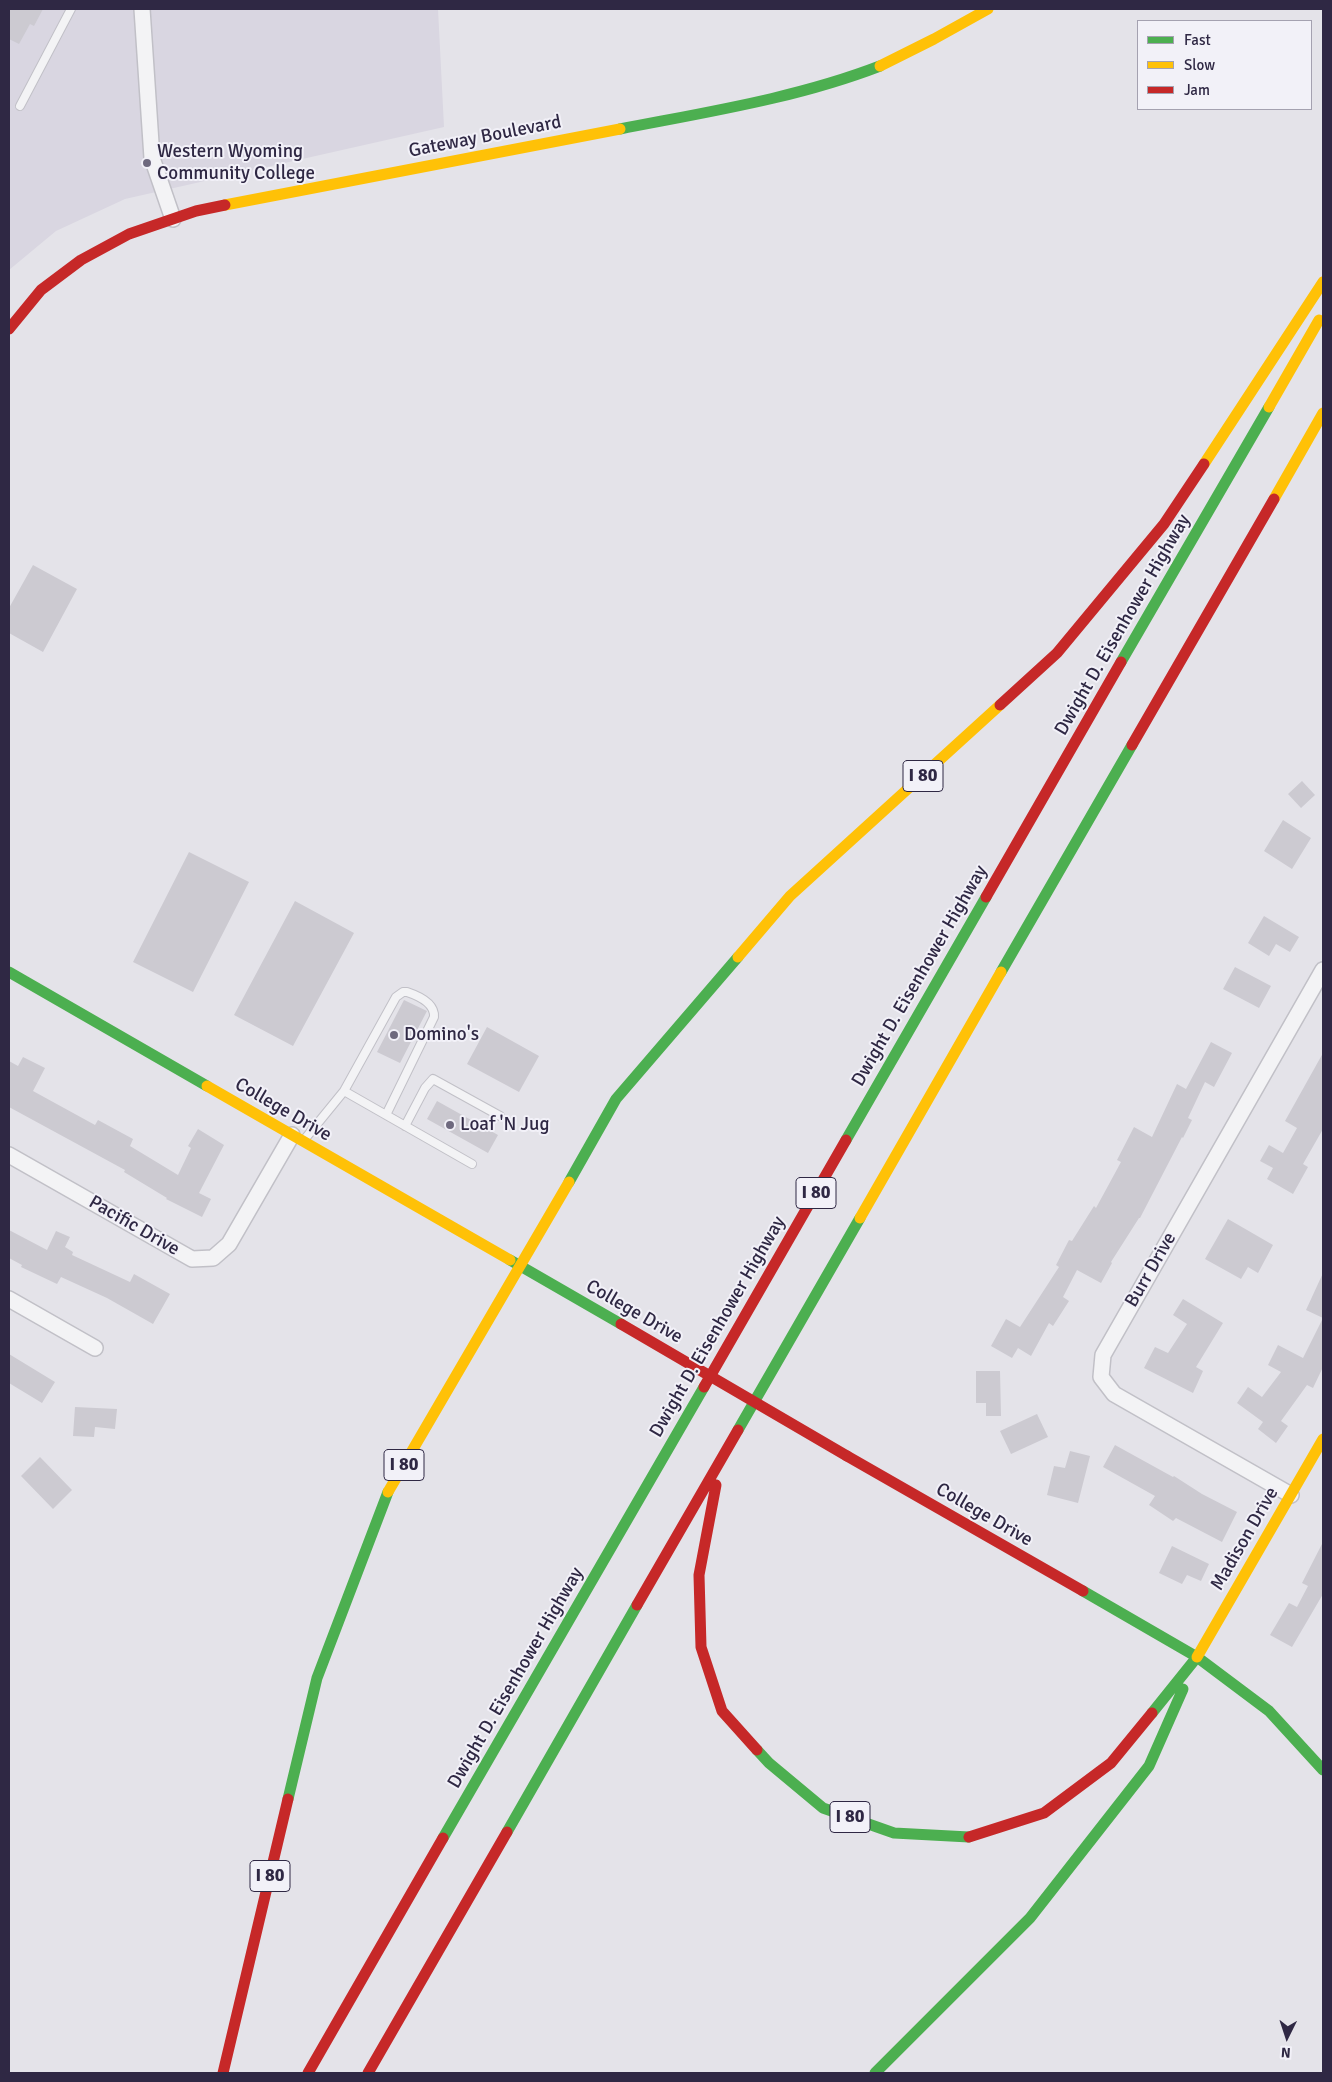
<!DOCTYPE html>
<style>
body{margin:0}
#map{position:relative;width:1332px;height:2082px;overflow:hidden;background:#e4e3e9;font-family:Signika,sans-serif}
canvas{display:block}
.frame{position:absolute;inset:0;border:10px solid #2f2844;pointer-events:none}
.legend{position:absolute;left:1137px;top:20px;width:175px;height:90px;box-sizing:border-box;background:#f2f1f8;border:1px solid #a4a1b0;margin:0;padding:6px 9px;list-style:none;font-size:15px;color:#2f2844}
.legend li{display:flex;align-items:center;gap:10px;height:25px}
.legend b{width:25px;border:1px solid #a4a1b0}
.north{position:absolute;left:1262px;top:2012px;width:50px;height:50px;-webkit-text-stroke:4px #f2f1f8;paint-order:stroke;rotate:184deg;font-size:14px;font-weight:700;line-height:20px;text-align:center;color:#2f2844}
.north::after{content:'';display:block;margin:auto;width:18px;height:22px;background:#2f2844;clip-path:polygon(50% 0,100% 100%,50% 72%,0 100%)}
</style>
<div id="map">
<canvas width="1332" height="2082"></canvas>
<div class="frame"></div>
<ul class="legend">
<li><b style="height:6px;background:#4caf50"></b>Fast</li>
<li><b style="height:6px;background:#ffc107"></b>Slow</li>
<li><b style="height:6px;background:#c62828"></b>Jam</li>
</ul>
<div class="north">N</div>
</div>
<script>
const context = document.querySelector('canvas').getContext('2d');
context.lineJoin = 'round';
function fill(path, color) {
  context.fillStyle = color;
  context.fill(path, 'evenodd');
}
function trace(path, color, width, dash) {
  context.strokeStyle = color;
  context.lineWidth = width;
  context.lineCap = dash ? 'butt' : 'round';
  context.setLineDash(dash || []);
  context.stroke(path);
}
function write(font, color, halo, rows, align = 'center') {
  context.font = font + ' Signika,sans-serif';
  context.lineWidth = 4;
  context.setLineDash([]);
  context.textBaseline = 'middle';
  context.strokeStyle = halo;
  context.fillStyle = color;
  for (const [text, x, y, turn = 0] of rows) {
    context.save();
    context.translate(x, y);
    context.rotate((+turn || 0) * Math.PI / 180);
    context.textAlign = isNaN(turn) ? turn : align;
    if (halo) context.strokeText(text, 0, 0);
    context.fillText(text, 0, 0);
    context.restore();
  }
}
fill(new Path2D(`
 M9,9H438L444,127L125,199L56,231L9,270Z`), '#d9d6e1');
fill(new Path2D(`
 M9,9H43L34,26L30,24L19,44L9,39Z
 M33,565L77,589L43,652L9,633V608Z
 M1302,781L1315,795L1301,808L1288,794Z
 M1283,820L1311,838L1292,869L1264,851Z
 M189,852L249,882L193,992L133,962Z
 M295,901L354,933L293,1046L234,1015Z
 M1264,916L1299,937L1290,952L1276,944L1269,956L1248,943Z
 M1235,967L1271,986L1259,1008L1223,989Z
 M404,1000L427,1011L400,1063L377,1052Z
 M487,1027L539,1056L519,1092L467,1064Z
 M1211,1042L1232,1053L1214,1087L1205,1082L1188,1118L1192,1120L1183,1138L1182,1137L1140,1218H1139L1111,1262L1112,1263L1101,1283L1077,1270L1063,1297L1069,1301L1053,1326L1049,1323L1031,1356L1018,1348L1012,1358L991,1346L1006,1319L1020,1327L1059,1267L1056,1265L1069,1240L1072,1241L1094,1206L1096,1208L1121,1162L1117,1160L1134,1127L1152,1137L1177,1084L1186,1089Z
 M1323,1053V1129L1303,1164L1308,1167L1293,1194L1267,1179L1273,1168L1260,1161L1269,1145L1283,1153L1297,1128L1285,1121Z
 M23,1057L45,1068L33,1091L95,1125L98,1120L133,1139L130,1146L178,1175L191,1148L188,1146L198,1129L224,1145L199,1193L211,1199L202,1217L166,1199L167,1198L124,1172L125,1170L9,1107V1061L18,1066Z
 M437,1101L498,1135L488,1153L427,1119Z
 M1228,1219L1273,1245L1258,1273L1248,1267L1241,1279L1205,1259Z
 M9,1230L47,1250L56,1231L70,1237L65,1247L73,1252L72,1255L130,1282L134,1274L170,1294L153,1324L107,1298L61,1277L57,1284L21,1267L22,1265L9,1258Z
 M1323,1273V1318L1306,1310Z
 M1183,1299L1223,1323L1196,1367L1203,1371L1193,1393L1144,1368L1155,1347L1168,1353L1187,1324L1173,1315Z
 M1323,1318V1367L1313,1388L1307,1385L1281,1421L1288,1426L1276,1443L1258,1429L1263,1422L1237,1403L1248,1387L1262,1397L1281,1372L1268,1365L1278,1345L1303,1358Z
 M9,1354L55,1382L42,1403L9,1383Z
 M976,1371H1000L1001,1416H986V1403H976Z
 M75,1407L117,1409L115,1429L95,1427L94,1437L73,1436Z
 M1037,1414L1048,1437L1011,1454L1000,1431Z
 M1115,1445L1173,1477L1174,1476L1202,1494L1237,1512L1222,1542L1176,1518L1173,1521L1149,1505L1155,1496L1103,1467Z
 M1070,1451L1090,1456L1078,1503L1047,1495L1054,1466L1065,1468Z
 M40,1457L72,1490L53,1509L21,1476Z
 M1323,1542V1594L1292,1647L1270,1635L1289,1603L1297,1607L1308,1586L1302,1583Z
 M1172,1546L1209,1564L1201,1581L1187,1575L1182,1584L1159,1573Z`), '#cccad1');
const lane = new Path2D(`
 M20,106L71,9
 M344,1091L472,1164
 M405,1126L425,1088L433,1079L500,1116
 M304,1140L344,1091L396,997L403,992H407C419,996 435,1003 434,1017L386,1115`);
const street = new Path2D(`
 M142,9L152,158L173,219
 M9,1155L192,1259L213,1258L229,1244L292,1135
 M9,1299L95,1348
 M1291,1495L1114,1394L1101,1377L1103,1355L1323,970`);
trace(lane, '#c1c0c7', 10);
trace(street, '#c1c0c7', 18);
trace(lane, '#f3f3f5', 8);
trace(street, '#f3f3f5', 15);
trace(new Path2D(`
 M620,129C707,112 797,98 880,66
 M1121,662L1269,407
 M9,972L207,1086
 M1001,972L1132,745
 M846,1140L986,897
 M569,1182L616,1099L738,957
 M510,1260L621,1324
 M738,1430L860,1218
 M1083,1591L1197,1657L1269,1711L1323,1770
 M1152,1713L1197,1657
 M757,1750L769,1763L823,1808L894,1833L969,1837
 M288,1799L317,1678L388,1492
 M507,1832L637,1605
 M443,1838L704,1387
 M875,2073L1030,1918L1149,1766L1183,1689`), '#4caf50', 11);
trace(new Path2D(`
 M880,66L934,39L988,9
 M225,205L620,129
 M1269,407L1319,320
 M1204,464L1323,282
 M1274,499L1323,413
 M738,957L790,896L1000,705
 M207,1086L510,1260
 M860,1218L1001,972
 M388,1492L569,1182
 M1197,1657L1323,1439`), '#ffc107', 11);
trace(new Path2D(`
 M9,329L41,290L81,260L129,234L196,211L225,205
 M1000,705L1057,653L1164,524L1204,464
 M1132,745L1274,499
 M986,897L1121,662
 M704,1387L846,1140
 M847,1456L1083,1591
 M716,1485L699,1575L701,1647L722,1711L757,1750
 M637,1605L738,1430
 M969,1837L1044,1813L1111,1763L1152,1713
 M223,2073L288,1799
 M308,2073L443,1838
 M368,2073L507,1832`), '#c62828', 11);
trace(new Path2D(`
 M621,1324L847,1456`), '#c62828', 11);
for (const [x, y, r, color] of [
 [147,163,5,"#6e697e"],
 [394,1035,5,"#6e697e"],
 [450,1125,5,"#6e697e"]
]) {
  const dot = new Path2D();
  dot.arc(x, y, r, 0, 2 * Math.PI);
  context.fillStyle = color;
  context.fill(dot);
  trace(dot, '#f2f1f8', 2);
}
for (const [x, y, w] of [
 [923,776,40],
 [816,1193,40],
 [404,1465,40],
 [850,1817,40],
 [270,1876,40]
]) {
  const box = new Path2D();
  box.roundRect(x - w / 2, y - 15.5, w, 31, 4);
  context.fillStyle = '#f2f1f8';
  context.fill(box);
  trace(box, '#2f2844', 1);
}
write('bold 18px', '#2f2844', null, [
 ["I 80",923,776],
 ["I 80",816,1193],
 ["I 80",404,1465],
 ["I 80",850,1817],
 ["I 80",270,1876]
]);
write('19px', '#2f2844', '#f2f1f8', [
 ["Gateway Boulevard",485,137,-11],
 ["Dwight D. Eisenhower Highway",1123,625,-60],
 ["Dwight D. Eisenhower Highway",920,976,-60],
 ["College Drive",283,1110,30],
 ["Pacific Drive",134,1226,30],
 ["Burr Drive",1151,1270,-60],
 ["College Drive",634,1312,30],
 ["Dwight D. Eisenhower Highway",718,1327,-60],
 ["College Drive",984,1515,30],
 ["Madison Drive",1245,1539,-60],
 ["Dwight D. Eisenhower Highway",516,1678,-60]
]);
write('19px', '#2f2844', '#f2f1f8', [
 ["Western Wyoming",157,152],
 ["Community College",157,174],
 ["Domino's",404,1035],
 ["Loaf 'N Jug",460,1125]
], 'left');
</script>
